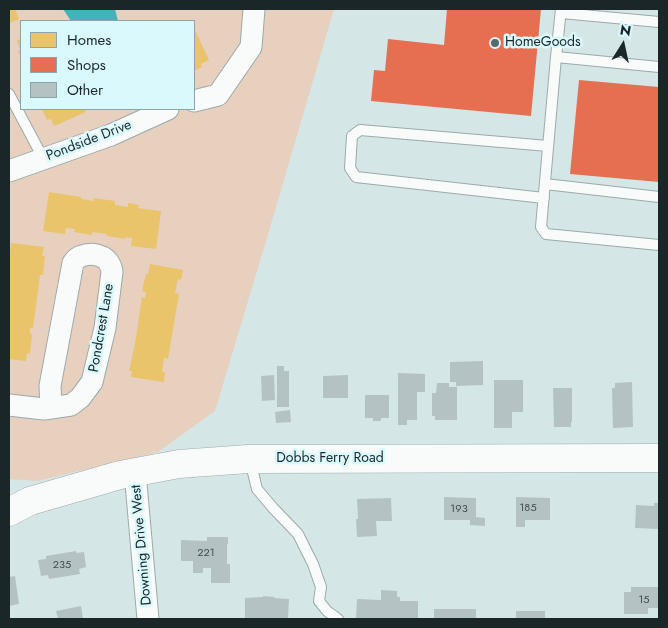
<!DOCTYPE html>
<style>
body{margin:0}
#map{position:relative;width:668px;height:628px;overflow:hidden;background:#d5e6e7;font-family:Jost,sans-serif}
canvas{display:block}
.frame{position:absolute;inset:0;border:10px solid #1a2627;pointer-events:none}
.legend{position:absolute;left:20px;top:20px;width:175px;height:90px;box-sizing:border-box;background:#daf9fd;border:1px solid #8da5a7;margin:0;padding:6px 9px;list-style:none;font-size:15px;color:#1a2627}
.legend li{display:flex;align-items:center;gap:10px;height:25px}
.legend b{width:25px;border:1px solid #8da5a7}
.north{position:absolute;left:598px;top:20px;width:50px;height:50px;-webkit-text-stroke:4px #daf9fd;paint-order:stroke;rotate:10deg;font-size:14px;font-weight:700;line-height:20px;text-align:center;color:#1a2627}
.north::after{content:'';display:block;margin:auto;width:18px;height:22px;background:#1a2627;clip-path:polygon(50% 0,100% 100%,50% 72%,0 100%)}
</style>
<div id="map">
<canvas width="668" height="628"></canvas>
<div class="frame"></div>
<ul class="legend">
<li><b style="height:14px;background:#e9c46a"></b>Homes</li>
<li><b style="height:14px;background:#e76f51"></b>Shops</li>
<li><b style="height:14px;background:#b5c2c3"></b>Other</li>
</ul>
<div class="north">N</div>
</div>
<script>
const context = document.querySelector('canvas').getContext('2d');
context.lineJoin = 'round';
function fill(path, color) {
  context.fillStyle = color;
  context.fill(path, 'evenodd');
}
function trace(path, color, width, dash) {
  context.strokeStyle = color;
  context.lineWidth = width;
  context.lineCap = dash ? 'butt' : 'round';
  context.setLineDash(dash || []);
  context.stroke(path);
}
function write(font, color, halo, rows, align = 'center') {
  context.font = font + ' Jost,sans-serif';
  context.lineWidth = 5;
  context.setLineDash([]);
  context.textBaseline = 'middle';
  context.strokeStyle = halo;
  context.fillStyle = color;
  for (const [text, x, y, turn = 0] of rows) {
    context.save();
    context.translate(x, y);
    context.rotate((+turn || 0) * Math.PI / 180);
    context.textAlign = isNaN(turn) ? turn : align;
    if (halo) context.strokeText(text, 0, 0);
    context.fillText(text, 0, 0);
    context.restore();
  }
}
fill(new Path2D(`
 M9,9H334L269,231L215,411L158,452L37,481L9,479ZM21,21H194V109H21Z`), '#e8d0bf');
fill(new Path2D(`
 M63,9H115L118,21H71Z`), '#44b2ba');
fill(new Path2D(`
 M9,9H15L19,19L9,23Z
 M194,28L209,60L201,64L202,67L194,71Z
 M21,39V58L18,51L20,50L17,40Z
 M42,109H84L86,112L54,126L51,119L47,120Z
 M49,192L81,197V199L94,201V198L115,201V205L128,207V203L139,205L138,208L161,211L156,249L131,246L132,238L126,237V239L107,236V234L99,233L92,232V235L74,232L75,229L66,228L65,234L43,231Z
 M11,243L44,247L42,256H45L43,275H40L33,328H30V334H32L30,354L27,353L26,361L9,359V261Z
 M150,264L183,270L181,280L178,279L175,293L179,294L168,359L164,358L162,372H165L164,382L131,377L132,371H129L135,344L142,297L145,298L146,292L142,291L146,274H148Z`), '#e9c46a');
fill(new Path2D(`
 M447,9H541L531,116L371,101L374,70L385,71L388,39L444,45Z
 M579,80L659,87V182L570,174Z`), '#e76f51');
fill(new Path2D(`
 M483,361V385L456,386V382H450V362Z
 M277,366H284V371H289V407H277Z
 M398,373L425,374V392H417V420H407V425H398Z
 M274,375L275,400L262,401L261,376Z
 M348,375V398H323V376Z
 M494,380H523V412H512V428H494Z
 M632,382L633,427L613,428L612,388H615V383Z
 M437,383H449V387H457V420H435V416H432V393H436Z
 M553,388H572V422H571V427H554Z
 M365,395H389V418H381V421H373V418H365Z
 M290,410L291,422L276,423L275,412Z
 M444,497L476,498V517L485,518V526L470,525V520H444Z
 M516,497L550,498V520H525V527H516Z
 M391,498L392,521H376L377,536L357,537L356,519H358L357,499Z
 M654,503H659V529L635,528L636,505L654,506Z
 M207,537H228V544H227V564H230V583H211V568H203V573H193V561H181V540L207,541Z
 M76,551V553L84,552L86,567L79,569L80,574L49,579L48,575L41,576L38,560L46,559V556Z
 M15,576L19,604L9,606V577Z
 M631,587H659V608H648V614H624V592H631Z
 M381,590L397,591V597H400V601H418V619H356L357,599L381,600Z
 M263,596L275,597L274,598L289,599L288,619H245V598L263,597Z
 M81,606L83,619H58L56,611Z
 M434,609H476V619H434Z
 M516,611H545V619H516Z`), '#b5c2c3');
const service = new Path2D(`
 M561,13L659,22
 M556,57L561,9
 M659,67L556,57L541,227L546,234L659,245
 M9,94L43,158
 M545,184L659,197
 M544,198L356,177L350,168L352,136L360,130L548,146
 M250,460L257,489L273,508L298,534L313,564L321,587L319,601L327,611L338,619`);
const minor = new Path2D(`
 M194,101L218,95L251,47L254,9
 M9,171L111,135L168,109
 M9,405L44,409L71,405L80,398L92,382L105,328L112,272C112,271 111,266 110,265C106,255 91,252 82,256C78,257 75,260 73,263L50,386L51,408
 M135,472L148,619`);
const secondary = new Path2D(`
 M9,512L30,501L120,475L179,464L248,459L659,458`);
trace(service, '#9ca9aa', 12);
trace(minor, '#9ca9aa', 23);
trace(secondary, '#9ca9aa', 29);
trace(service, '#f9fbfb', 10);
trace(minor, '#f9fbfb', 21);
trace(secondary, '#f9fbfb', 28);
for (const [x, y, r, color] of [
 [495,43,5,"#5b696a"]
]) {
  const dot = new Path2D();
  dot.arc(x, y, r, 0, 2 * Math.PI);
  context.fillStyle = color;
  context.fill(dot);
  trace(dot, '#daf9fd', 2);
}
write('11px', '#414d4e', null, [
 ["185",528,508],
 ["193",459,509],
 ["221",206,553],
 ["235",62,565],
 ["15",644,600]
]);
write('14px', '#1a2627', '#daf9fd', [
 ["HomeGoods",505,43]
], 'left');
write('14px', '#1a2627', '#daf9fd', [
 ["Pondside Drive",89,141,-21],
 ["Pondcrest Lane",102,328,-80],
 ["Dobbs Ferry Road",330,459],
 ["Downing Drive West",142,545,-95]
]);
</script>
